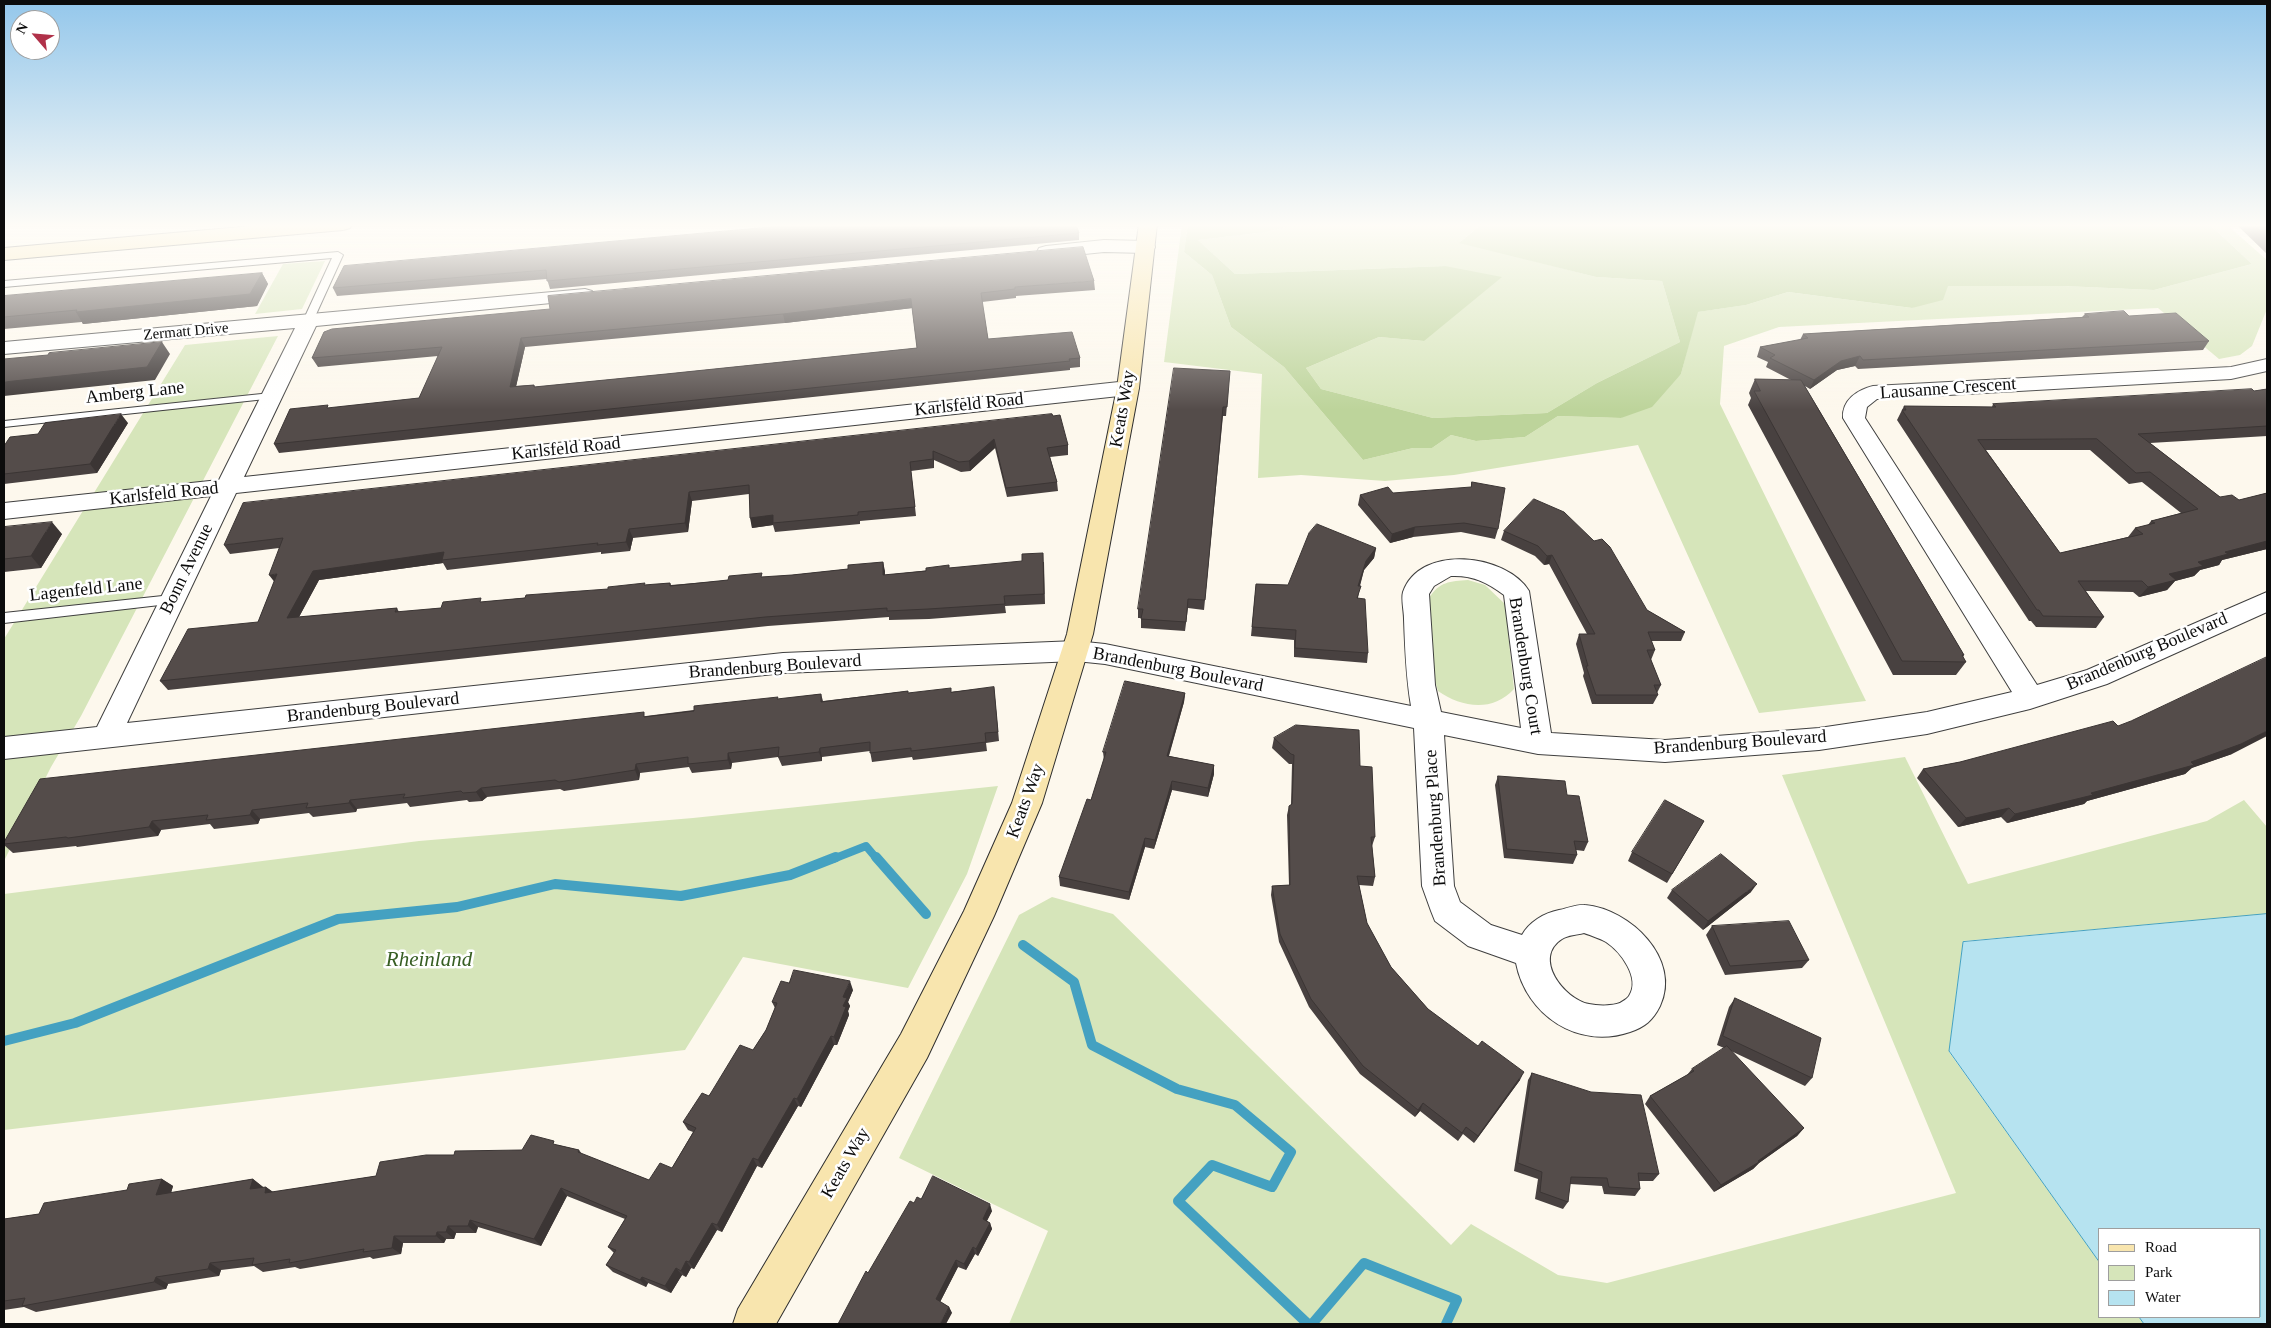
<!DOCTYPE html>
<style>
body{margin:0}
#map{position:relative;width:2271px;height:1328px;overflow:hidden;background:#fdf8ed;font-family:"Times New Roman",serif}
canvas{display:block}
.frame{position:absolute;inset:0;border:5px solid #0c0c0c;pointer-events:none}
.legend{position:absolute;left:2098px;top:1228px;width:162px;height:90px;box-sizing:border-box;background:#fff;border:1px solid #9e9e9e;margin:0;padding:6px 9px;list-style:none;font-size:15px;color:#0c0c0c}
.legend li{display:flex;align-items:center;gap:10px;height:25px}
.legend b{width:25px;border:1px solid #9e9e9e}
.north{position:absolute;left:10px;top:10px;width:50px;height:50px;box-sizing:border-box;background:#fff;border:1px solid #9e9e9e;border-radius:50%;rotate:297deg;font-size:14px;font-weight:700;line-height:20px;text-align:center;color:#0c0c0c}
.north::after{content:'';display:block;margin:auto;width:18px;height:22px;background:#b03149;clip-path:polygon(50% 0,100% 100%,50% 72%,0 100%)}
</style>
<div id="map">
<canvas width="2271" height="1328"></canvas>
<div class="frame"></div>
<ul class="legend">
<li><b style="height:6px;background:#f8e5ae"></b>Road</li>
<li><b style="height:14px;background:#d6e5ba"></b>Park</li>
<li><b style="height:14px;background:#b6e3f0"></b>Water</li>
</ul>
<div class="north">N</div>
</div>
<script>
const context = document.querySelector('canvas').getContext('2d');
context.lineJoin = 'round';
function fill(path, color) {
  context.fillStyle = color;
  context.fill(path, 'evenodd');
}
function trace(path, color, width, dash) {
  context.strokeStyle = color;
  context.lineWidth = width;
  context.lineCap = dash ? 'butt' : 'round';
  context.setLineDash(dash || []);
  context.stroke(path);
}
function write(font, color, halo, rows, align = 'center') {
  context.font = font + ' "Times New Roman",serif';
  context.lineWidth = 5;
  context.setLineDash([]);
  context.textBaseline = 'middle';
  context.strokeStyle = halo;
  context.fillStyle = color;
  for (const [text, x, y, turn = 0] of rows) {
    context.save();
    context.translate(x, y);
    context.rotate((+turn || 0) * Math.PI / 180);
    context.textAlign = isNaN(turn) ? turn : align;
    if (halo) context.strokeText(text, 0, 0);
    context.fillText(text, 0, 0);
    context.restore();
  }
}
fill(new Path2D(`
 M1182,224H1188L1184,252L1212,275L1231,327L1284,367L1363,460L1413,448H1432L1451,435L1476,441L1525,437L1558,416L1621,418L1681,374L1697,312L1746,305L1788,292L1912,308L1948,286H2063L2154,290L2252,264L2209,224H2226L2267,260V309L2252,346L2240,355L2219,359L2158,308L1779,327L1724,346L1720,404L1866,701L1759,713L1638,445L1454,475L1385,481L1301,475L1258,478L1262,374L1164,362Z
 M1298,224H1482L1460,242L1596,277L1662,281L1680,342L1597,383L1547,413L1433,418L1321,389L1306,368L1379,337L1424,341L1445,266L1235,274L1198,240L1266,232Z
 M325,261L302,309L255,314L283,264Z
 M278,336L81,716L51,767L4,861V639L185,345Z
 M1468,580L1485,585L1505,604L1514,689C1492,713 1461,707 1438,691L1434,677L1429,598C1439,582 1450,581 1468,580Z
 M1905,757L1968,884L2207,821L2244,800L2267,827V914L1963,941L1949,1052L2100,1263V1317H2139L2144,1324H1009L1048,1231L899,1158L1019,915L1052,897L1113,914L1451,1245L1471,1224L1558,1275L1607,1283L1956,1193L1782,775Z
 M998,786L967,874L908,988L743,957L685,1050L4,1130V894L419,841L693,818Z`), '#d6e5ba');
fill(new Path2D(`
 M1188,224H1298L1266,232L1198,240L1235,274L1445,266L1502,277L1424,341L1379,337L1306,368L1321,389L1433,418L1547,413L1597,383L1680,342L1662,281L1596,277L1459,243L1482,224H2209L2252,264L2154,290L2063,286H1948L1943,300L1912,308L1788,292L1746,305L1698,312L1681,374L1652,407L1621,418L1558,416L1525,437L1476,441L1451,435L1432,448H1413L1363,460L1284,367L1231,327L1212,275L1184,252Z`), '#bdd49b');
const water = new Path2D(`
 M2267,914V1324H2144L2139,1317H2260V1229H2100V1263L1949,1051L1963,942Z`);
fill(water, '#b6e3f0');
trace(water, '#44a1c1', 1);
trace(new Path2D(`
 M833,859L866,846L877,859`), '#44a1c1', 8);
trace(new Path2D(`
 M876,857L926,914
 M1023,945L1074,982L1092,1045L1177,1089L1235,1105L1291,1152L1272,1187L1212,1165L1178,1201L1308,1324
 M4,1041L75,1023L338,919L457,907L555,884L681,896L790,875L836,857
 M1312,1324L1364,1263L1457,1300L1446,1324`), '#44a1c1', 10);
const lane = new Path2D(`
 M338,252L343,255L313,321L308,324L303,321L332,258L4,287V281Z
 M271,393L275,394L276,396L275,398L4,427V421Z
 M172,595L177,597L179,600L177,603L4,623V613Z`);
const street = new Path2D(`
 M1104,240L1146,241L1153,243L1155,247L1153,251L1146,253L1104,252L1046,258L1039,256L1037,252L1039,248L1046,246Z
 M585,289L592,291L595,295L592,299L316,326L244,477L1128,381L1136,383L1139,388L1136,393L1128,395L236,493L127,723L783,653L1076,641L1105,644L1411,706C1406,677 1405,648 1404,619C1404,611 1401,599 1403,592C1420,543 1507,554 1529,591L1551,733L1665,740L1819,728L1927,712L2012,692L1843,418C1842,400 1857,390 1873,386L2231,367L2267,359V371L2231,379L1877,399L1867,407L1865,418L2037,685L2087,670L2267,592V612L2107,684L2030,709L1927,734L1819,750L1665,762L1538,754L1444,735L1454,886L1460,902L1491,925L1522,935C1529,922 1544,913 1559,910C1566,909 1577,904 1585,905C1630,909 1682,959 1660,1006C1653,1020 1645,1027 1630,1032C1578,1050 1526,1015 1516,963L1468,946L1435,921L1431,911L1422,886L1414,728L1105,664L1076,661L783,673L4,759V737L97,727L211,496L4,519V503L219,480L295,328L4,354V342ZM1451,576C1472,575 1487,582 1504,595L1521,728L1441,712L1435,685L1429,594L1434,586ZM1584,933C1592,936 1599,938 1606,942C1620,951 1641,978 1629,996C1627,999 1623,1001 1620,1003C1612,1006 1598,1006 1589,1004C1564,999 1532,958 1562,939C1568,935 1577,935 1584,933Z`);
const secondary = new Path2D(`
 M275,224H352L350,228L343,230L4,260V248Z
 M1139,224H1157L1139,388L1093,634L1042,803L994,916L927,1058L776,1324H733L738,1309L901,1034L964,911L1012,803L1067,634L1117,388Z`);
trace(lane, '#3f3f3f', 2);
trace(street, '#3f3f3f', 2);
trace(secondary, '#2e2e2e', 2);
fill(lane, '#fff');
fill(street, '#fff');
fill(secondary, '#f8e5ae');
fill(new Path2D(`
 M2236,224H2267V254Z
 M1079,233V240L550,289L547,279L337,296L333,288L344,266Z
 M262,273L268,284L257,306L83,324L82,322L4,329V296Z
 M1094,281L1095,290L1016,296V298L982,302L988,339L1080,358V367L1070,368V370L279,453L274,444L330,408L419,398L438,356L318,367L312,358L324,332ZM912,308L917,348L666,374L535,387L534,385L516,386L525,347L785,323Z
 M2085,314L2129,316L2209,341L2203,350L1858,369L1855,366L1837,370L1810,389L1805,386L1964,655L1963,657L1966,662L1956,675H1893L1748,405L1751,398L1749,393L1755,379L1791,380L1766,367L1768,362L1757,357L1760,347L1800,340L1803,334L2082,317Z
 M1230,371L1226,416H1223L1204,610L1188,608L1185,631L1141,628V618H1138V609Z
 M2267,389V436L2150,443L2220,497L2239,500L2267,493V549L2222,560L2219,565L2200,570L2194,576L2175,581L2167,590L2139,597L2133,592L2086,591L2104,617L2096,628L2036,627L2031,621H2029L1897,420L1904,406L1992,407L1993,404L2254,391ZM1986,450H2090L2129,484L2142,482L2181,513L2151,521L2148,525L2135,528L2128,537L2060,553Z
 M1052,414L1068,445V455L1050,457L1057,482L1058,491L1007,497L995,448L970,471L961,472L934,460V468L911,471L916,516L860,521V524L775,532L773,525L752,528L749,494L692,501L688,532L633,538L630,551L601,554V552L447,570L443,563L319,580L299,617L397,608L399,612L441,608L483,602L670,583L671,585L792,575L848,569L883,562L885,575L949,568L1044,562L1045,604L1005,606L1006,613L929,619L889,620V617L768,626L168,690L160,681L258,622L274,582L279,548L230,554L224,545Z
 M128,423L97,473L4,484V446Z
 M1393,493L1498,529L1495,539L1461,532L1413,537L1390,543L1358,505L1360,495Z
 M1534,499L1647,610L1685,632L1681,641H1651L1655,650L1651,660L1661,685L1657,693L1658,695L1653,704H1592L1583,676L1584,673L1576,644L1579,634H1587L1549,564L1544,565L1535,556L1501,540L1504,531Z
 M4,527L62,534L41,568L4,572Z
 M1376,548L1374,558L1364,570L1360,586L1358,598L1368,653L1367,663L1294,657V640L1251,636L1256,584L1288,585Z
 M994,687L999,741L986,743L987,751L913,760L912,757L872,762L870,751L822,757V761L782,766L778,757L732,763L731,769L692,773L689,767L640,773L639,780L564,791L560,789L487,797L482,801L469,802L467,800L410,807L407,803L357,809L356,812L313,817L309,813L260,819L258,824L214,829L210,824L161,830L158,836L77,847L76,846L13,853L4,845V842L646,716L821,694L823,701L908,691V693L952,692Z
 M1185,693L1184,702L1169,756L1214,765V774L1208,797L1172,790L1154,849L1145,847L1129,900L1060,886L1059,877L1091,800L1104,760L1103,752Z
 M2118,726L2232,754L2191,768L2185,774L2087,801L2084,804L2007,823L2001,817L1958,827L1917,778L1923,769L1960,762Z
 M1274,738L1360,766L1375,837L1372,846L1375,877L1373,886L1359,885L1367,923L1391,967L1428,1009L1520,1080L1474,1143L1463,1134L1458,1141L1420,1111L1415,1117L1360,1074L1309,1007L1279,942L1271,895L1272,886L1289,885L1287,815L1289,806L1291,805L1292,764H1289L1272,748Z
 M1498,776L1567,795L1588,842L1584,851L1576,850L1577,855L1573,864L1504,858L1495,785Z
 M1704,821L1667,883L1628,861L1632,852Z
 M1672,890L1751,892L1703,930L1667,898Z
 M1712,926L1809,960L1802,968L1725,975L1706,935Z
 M789,983L853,990L848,1002L850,1006L848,1011L849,1015L837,1045H834L801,1107L798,1106L762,1168L757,1166L722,1232L717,1230L694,1269L691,1268L686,1277L682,1275L671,1293L648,1283L646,1287L613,1272L606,1265L614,1253L608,1247L625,1219L567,1196L541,1246L478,1227L476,1233H456L454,1239H446L444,1243H403L401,1254L373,1259L370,1257L300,1269L295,1267L263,1272L254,1266L221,1270L219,1276L168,1284L166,1289L36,1312L24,1307L4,1310V1219L39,1214L127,1190L162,1179L173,1186L171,1193L253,1179L263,1187V1188L266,1187L273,1192L376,1176L454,1155L522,1150L558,1145L579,1150L582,1154L649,1180L672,1168L693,1132L688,1130L683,1122L753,1050L766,1030L775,1008L772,1002Z
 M1735,998L1812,1078L1805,1086L1731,1051L1804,1128L1797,1136L1759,1163L1753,1169L1714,1192L1645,1104L1650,1096L1687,1075L1692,1069L1724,1048L1717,1045L1729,1007Z
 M1532,1073L1659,1174L1653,1181H1639L1640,1189L1635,1196L1604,1194L1602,1186L1570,1184L1568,1202L1563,1209L1535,1199L1538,1179L1514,1171L1528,1080Z
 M921,1199L992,1211L987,1221L990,1223L992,1229L978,1256L975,1254L966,1270L958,1267L940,1302L949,1307L952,1313L868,1273L914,1203Z`), '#484140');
fill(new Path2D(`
 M262,273L268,284L257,306L83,324L76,312Z
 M911,299L913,308L785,323L783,314Z
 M521,338L525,347L514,396L510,387Z
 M162,342L170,354L155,380L4,396V382Z
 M1860,356L1855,366L1837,370L1810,389L1814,380L1841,361Z
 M121,414L128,423L97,473L90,464Z
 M994,439L995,448L970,471L969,461Z
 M933,451L934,460V468L933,459Z
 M689,492L692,501L688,532L685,523Z
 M773,515V525L752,528L750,518Z
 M52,522L62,534L41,568L31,556Z
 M1415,527L1413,537L1390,543L1392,534Z
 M629,529L633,538L630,551L626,542Z
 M2267,541V549L2222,560L2219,565L2200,570L2194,576L2175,581L2167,590L2139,597L2148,587L2169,574L2225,552Z
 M1376,548L1374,558L1364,570L1357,595L1358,586L1366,561Z
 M444,552L442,560L443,563L319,580L293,628L287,618L313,571Z
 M1552,555L1549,564L1544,565L1547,556Z
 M883,562L885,571V584L883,575Z
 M277,574L276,584L269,575Z
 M1185,693L1184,702L1166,765L1167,756Z
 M2267,731V736L2232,754L2192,768L2185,774L2087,801L2084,804L2007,823L2015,814L2091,793L2191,762Z
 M820,748L822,757V761L819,752Z
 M728,753L732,763L731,769L728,760Z
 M636,764L640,773L639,780L635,770Z
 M1214,765V774L1208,797V788Z
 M1172,781V790L1154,849L1155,840Z
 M481,788L487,797L482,801L476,792Z
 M350,800L357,809L356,812L349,803Z
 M2009,808L2001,817L1958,827L1966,818Z
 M252,810L260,819L258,824L250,815Z
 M152,821L161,830L158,836L149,827Z
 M1145,838V847L1129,900V892Z
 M1757,884L1751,892L1703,930L1708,921Z
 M850,981L853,990L848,1002L850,1006L848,1011L849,1015L837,1045L834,1037L843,997Z
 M831,1036L834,1045L801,1107L797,1099Z
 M1524,1072L1520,1080L1474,1143L1478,1136Z
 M794,1098L798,1106L762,1168L758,1160Z
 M1423,1103L1420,1111L1415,1117L1418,1110Z
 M1804,1128L1797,1136L1759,1163L1753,1169L1714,1192L1721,1185L1758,1161Z
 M753,1158L757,1166L722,1232L717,1225Z
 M162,1179L173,1186L168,1203L156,1195Z
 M253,1179L263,1187L260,1197L250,1189Z
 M266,1187L277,1195L265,1193Z
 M561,1188L567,1196L541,1246L534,1239Z
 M990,1204L992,1211L984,1226L983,1219Z
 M470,1220L478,1227L476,1233L468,1226Z
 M712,1223L717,1230L694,1269L689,1262Z
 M990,1223L992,1229L978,1256L976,1249Z
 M448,1226L456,1233L454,1239L446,1232Z
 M437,1232L446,1239L444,1243L436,1236Z
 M394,1236L403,1243L401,1254L392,1248Z
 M973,1247L975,1254L966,1270L964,1264Z
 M956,1260L958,1267L938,1306L936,1299Z
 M686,1261L691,1268L686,1277L681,1271Z
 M210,1263L221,1270L219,1276L208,1269Z
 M676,1268L682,1275L671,1293L665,1286Z
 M156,1277L168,1284L166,1289L154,1282Z
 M642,1277L648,1283L646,1287L640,1280Z
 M949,1307L952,1313L946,1324H940Z`), '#3b3534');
const building = new Path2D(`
 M803,224H1076L1079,233L547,281L546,270L333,288L344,266Z
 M2253,224H2267V237Z
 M1083,247L1094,281L1015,287V289L981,293L988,339L1072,332L1080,358L1069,359L1070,361L274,444L290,409L328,405L327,408L419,398L442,347L312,358L324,332L332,329L550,309L548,296ZM911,299L917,348L666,374L534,387V385L510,387L521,338L783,314Z
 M262,273L250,294L76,312L77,310L4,317V296Z
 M2124,311L2129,316L2176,313L2209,341L1863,360L1860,356L1841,361L1814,380L1770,358L1775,355L1760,347L1808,338L1803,334L2089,317L2085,314Z
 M162,342L147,367L4,382V359L48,355L49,353Z
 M1174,368L1230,371L1227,407H1223L1205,600L1188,599L1186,622L1141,619L1143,609H1138Z
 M1755,379L1801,380L1964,655H1962L1966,662L1902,661L1754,391H1760Z
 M2252,389L2254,391L2267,389V426L2138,434L2220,497L2232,495L2239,500L2267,493V541L2225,552L2228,554L2198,562L2203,566L2169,574L2176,580L2148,587L2142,581H2078L2104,617L2043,616L2039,610H2037L1902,410H1906L1904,406L1996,407L1993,404ZM2097,439L2136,473L2150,472L2198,509L2151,521L2155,523L2135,528L2143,534L2060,553L1978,440Z
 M121,414L90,464L4,474V446L10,437L38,434L45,423Z
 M1052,414L1053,416L1060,415L1068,445L1047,448L1057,482L1006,488L994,439L969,461L959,462L933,451V459L910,462L915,507L858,512V515L773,523V515L750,518L749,485L689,492L685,523L629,529L626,542L597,545L598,543L442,560L444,552L313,571L287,618L397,608L395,612L441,608L443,602L481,598L480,602L525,598L526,595L608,589V587L645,583L644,585L670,583V586L728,580L729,576L762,573L761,577L792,575L848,569V565L883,562V575L926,571V568L949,565V568L1022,561V554L1043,553L1044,594L1004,596L1005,604L928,609L887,611V608L765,617L160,681L188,629L258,622L277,574L269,575L283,538L224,545L243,503Z
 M1472,482L1505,488L1498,529L1464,523L1415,527L1392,534L1360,495L1388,487L1393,493L1471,487Z
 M1534,499L1564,512L1594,541L1602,539L1610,547L1647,610L1685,632H1648L1655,650H1647L1661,685H1654L1658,695H1596L1586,666H1588L1579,634H1595L1552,555L1547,556L1538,546L1504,531Z
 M52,522L31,556L4,559V527Z
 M1317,524L1376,548L1366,561L1358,586H1361L1357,598L1365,599L1368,653L1295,648L1296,630L1252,627L1256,584L1288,585L1309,533Z
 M2267,657V731L2241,744L2191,762L2194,765L2091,793L2093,795L2015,814L2009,808L1966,818L1923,769L1960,762L2113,721L2118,726L2131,721Z
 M1125,681L1185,693L1167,756L1214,765L1208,788L1172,781L1155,840L1145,838L1129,892L1059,877L1087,799L1091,800L1106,752H1103Z
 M994,687L998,732L985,733L986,742L911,751V748L870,753V742L820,748L819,752L778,757L779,747L728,753V760L688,764V757L636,764L635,770L559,782L555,780L481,788L476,792L463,793L461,791L403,798L405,794L350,800L349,803L306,808L308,803L252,810L250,815L206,820L208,815L152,821L149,827L68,838L66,837L4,844V842L40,779L644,712V717L694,711V706L778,697L777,699L821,694V702L908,691V693L951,688V692Z
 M1296,725L1359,730L1360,766L1372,767L1375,837H1371L1375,877L1357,876L1367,923L1391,967L1428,1009L1478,1046L1482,1041L1524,1072L1478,1136L1466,1127L1462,1133L1423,1103L1418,1110L1363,1066L1311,999L1280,934L1272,886L1290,885L1289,806L1292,804L1294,755L1291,754L1274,738Z
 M1498,776L1565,781L1567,795L1579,796L1588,842L1574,841L1577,855L1507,849Z
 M1665,800L1704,821L1672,874L1632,852Z
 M1721,854L1757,884L1708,921L1672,890Z
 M1789,921L1809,960L1730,966L1712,926Z
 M794,970L850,981L843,997L847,998L843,1006L846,1007L834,1037L831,1036L797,1099L794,1098L758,1160L753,1158L717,1225L712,1223L689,1262L686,1261L681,1271L676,1268L665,1286L642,1277L640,1280L606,1265L616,1250L608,1247L627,1216L561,1188L534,1239L470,1220L468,1226H448L446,1232H437L436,1236H394L392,1248L363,1252L364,1249L289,1263L290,1259L252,1265L254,1258L210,1263L208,1269L156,1277L154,1282L22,1306L25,1298L4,1301V1219L39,1214L44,1203L127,1190L129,1184L162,1179L156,1195L253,1179L250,1189L266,1187L265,1193L376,1176L380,1162L426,1155H454L455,1151L522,1150L531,1135L554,1141L553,1144L579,1150L578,1152L649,1180L660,1163L672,1168L696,1128L683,1122L702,1093L709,1096L740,1045L753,1050L766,1030L777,1003L772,1002L781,981L789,983Z
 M1735,998L1821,1038L1812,1078L1723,1036Z
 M1727,1046L1804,1128L1758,1161L1759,1162L1721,1185L1650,1096L1694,1071L1692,1069Z
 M1532,1073L1591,1092L1641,1095L1659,1174L1638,1173L1640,1189L1609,1187L1607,1178L1571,1177L1568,1202L1540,1192L1542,1172L1518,1163Z
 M933,1176L990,1204L983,1219L990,1223L976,1249L973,1247L964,1264L956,1260L936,1299L949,1307L940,1324H838L866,1271L868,1273L910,1201L914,1203L917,1197L921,1199Z`);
fill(building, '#544c4a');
trace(building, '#3b3534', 1);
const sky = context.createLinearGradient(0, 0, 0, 410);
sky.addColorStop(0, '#94c7eb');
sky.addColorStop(0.55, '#fefcf7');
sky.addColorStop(1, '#fefcf700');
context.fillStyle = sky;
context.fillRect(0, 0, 2271, 410);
write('15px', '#0c0c0c', '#fff', [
 ["Zermatt Drive",186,332,-5]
]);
write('18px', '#0c0c0c', '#fff', [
 ["Lausanne Crescent",1948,389,-4],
 ["Amberg Lane",135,393,-6],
 ["Karlsfeld Road",969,405,-6],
 ["Keats Way",1123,409,-80],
 ["Karlsfeld Road",566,449,-6],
 ["Karlsfeld Road",164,494,-6],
 ["Bonn Avenue",187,569,-64],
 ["Lagenfeld Lane",86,590,-6],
 ["Brandenburg Boulevard",2147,652,-23],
 ["Brandenburg Court",1525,666,81],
 ["Brandenburg Boulevard",775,667,-4],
 ["Brandenburg Boulevard",1178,670,11],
 ["Brandenburg Boulevard",373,708,-6],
 ["Brandenburg Boulevard",1740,743,-4],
 ["Keats Way",1026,801,-70],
 ["Brandenburg Place",1436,818,-94],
 ["Keats Way",846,1163,-60]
]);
write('italic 21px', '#375e23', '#fff', [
 ["Rheinland",429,960]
]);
</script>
